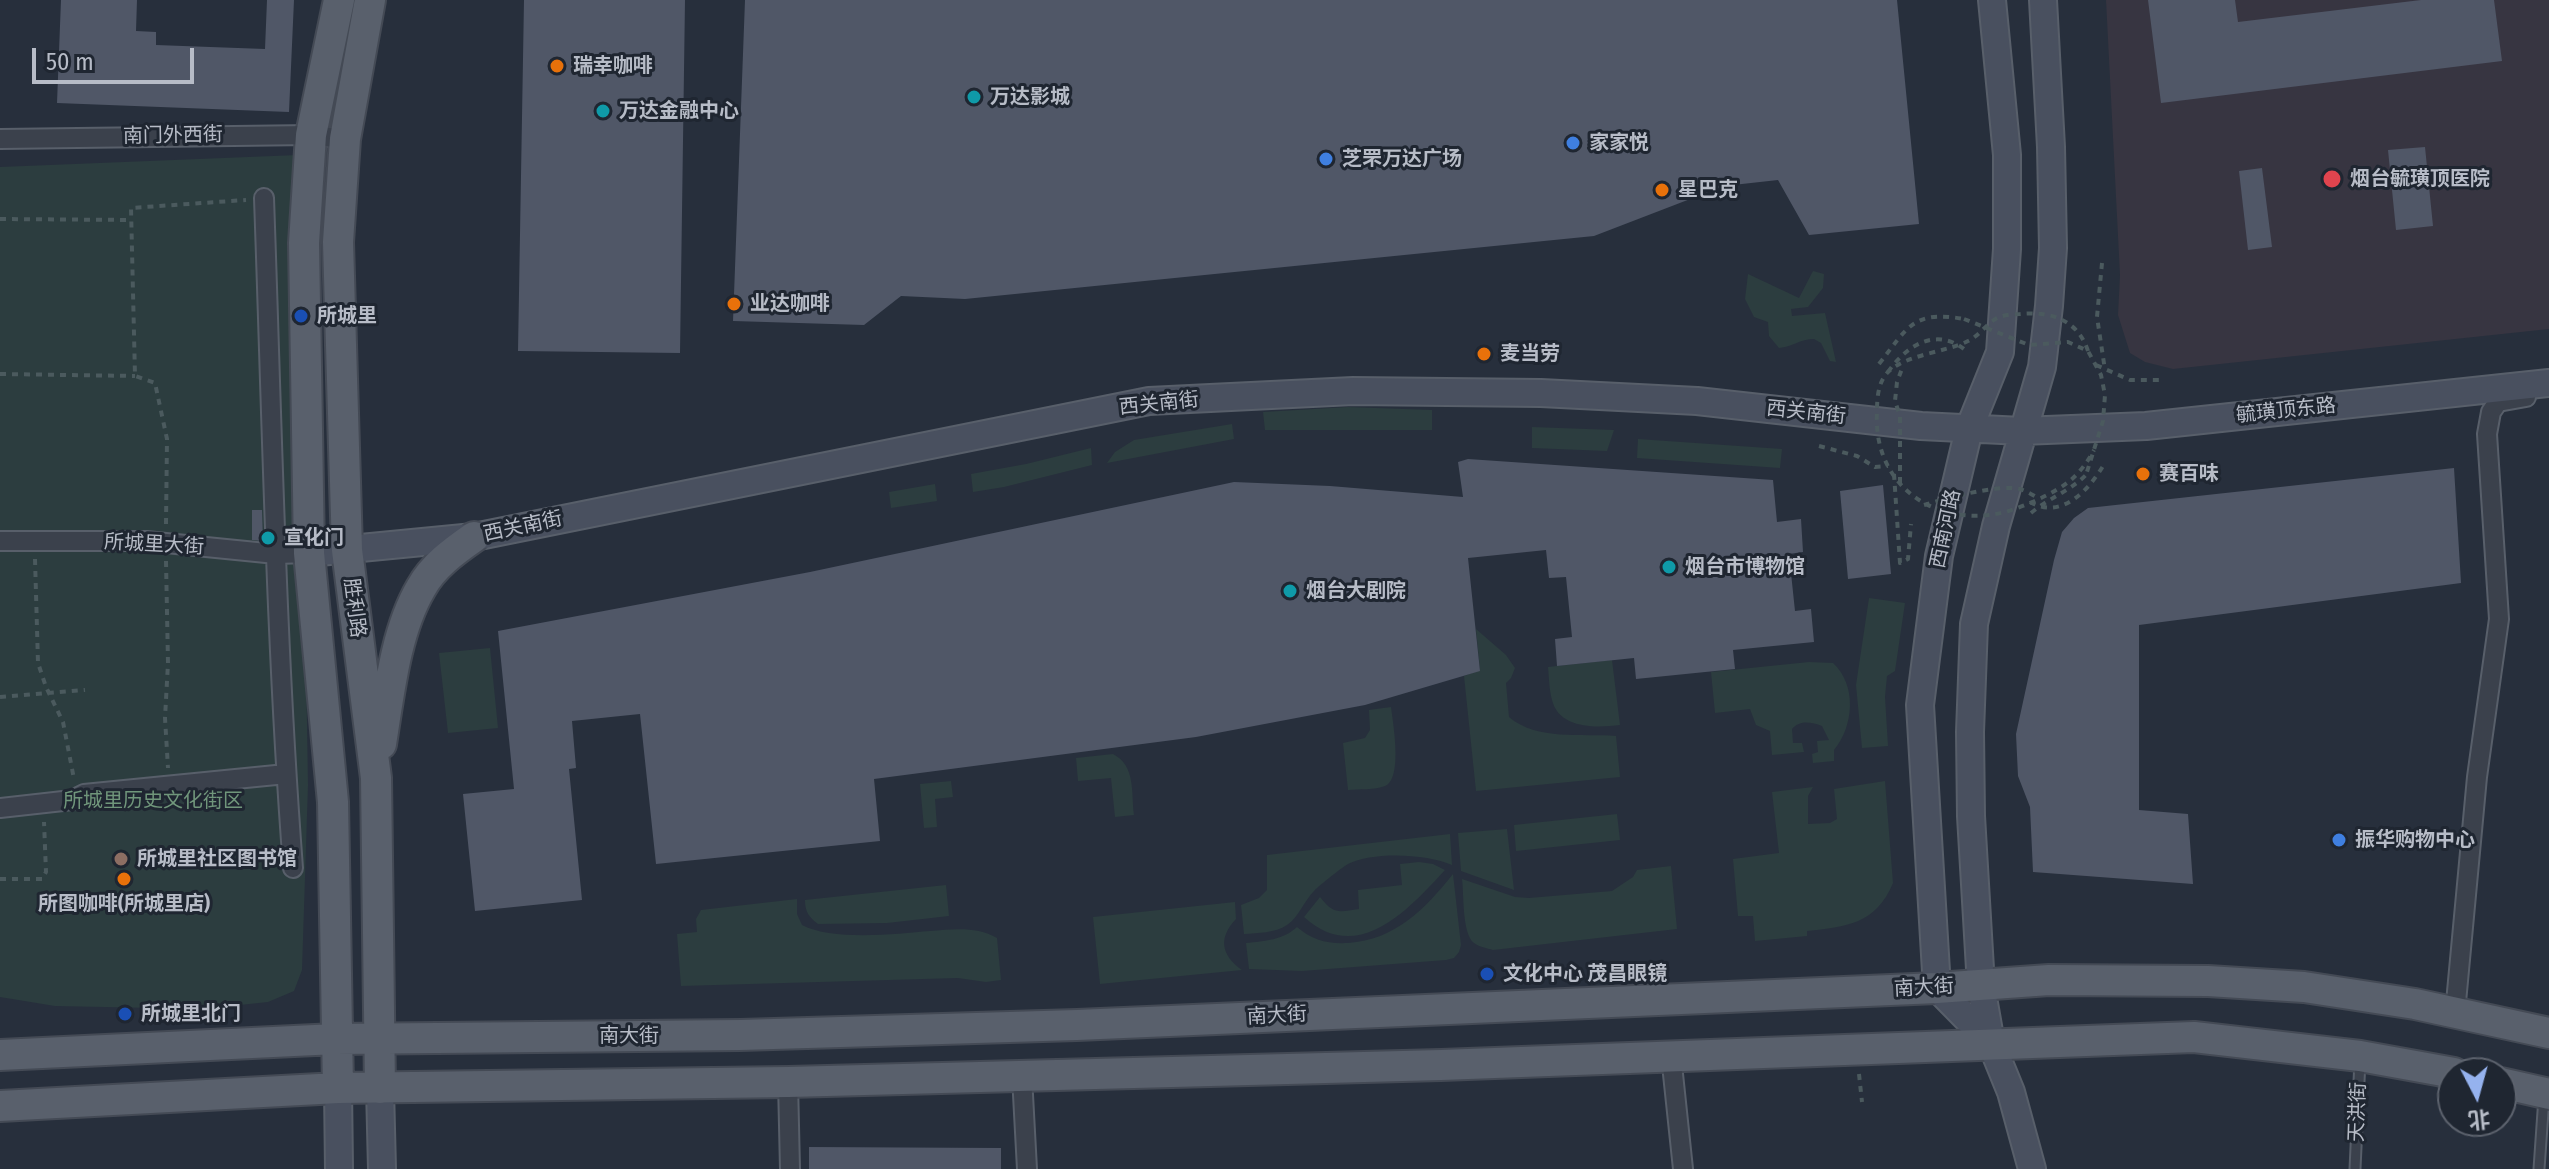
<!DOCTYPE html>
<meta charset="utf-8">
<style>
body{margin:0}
#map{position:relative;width:2549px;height:1169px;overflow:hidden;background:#272f3c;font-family:"Fira Sans Condensed","Noto Sans SC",sans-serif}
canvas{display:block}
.north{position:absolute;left:2437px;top:1057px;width:80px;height:80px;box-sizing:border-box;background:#1f2631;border:2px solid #5c626d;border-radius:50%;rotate:174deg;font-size:22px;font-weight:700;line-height:32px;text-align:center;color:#b7bcc7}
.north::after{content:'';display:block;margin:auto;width:28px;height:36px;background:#95b2ee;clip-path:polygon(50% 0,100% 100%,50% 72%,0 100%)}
.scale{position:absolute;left:32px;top:48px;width:162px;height:36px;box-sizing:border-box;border:4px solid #b7bcc7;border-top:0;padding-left:10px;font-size:24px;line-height:28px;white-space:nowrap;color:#b7bcc7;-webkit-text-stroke:6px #1f2631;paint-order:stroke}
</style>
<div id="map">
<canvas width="2549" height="1169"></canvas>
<div class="north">北</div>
<div class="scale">50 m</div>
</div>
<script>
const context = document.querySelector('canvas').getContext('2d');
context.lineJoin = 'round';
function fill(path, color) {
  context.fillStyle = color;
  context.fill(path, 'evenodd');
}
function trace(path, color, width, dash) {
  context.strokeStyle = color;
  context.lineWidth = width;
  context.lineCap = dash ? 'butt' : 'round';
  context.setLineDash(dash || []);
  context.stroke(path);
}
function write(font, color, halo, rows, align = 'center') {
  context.font = font + ' "Fira Sans Condensed","Noto Sans SC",sans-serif';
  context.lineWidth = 6;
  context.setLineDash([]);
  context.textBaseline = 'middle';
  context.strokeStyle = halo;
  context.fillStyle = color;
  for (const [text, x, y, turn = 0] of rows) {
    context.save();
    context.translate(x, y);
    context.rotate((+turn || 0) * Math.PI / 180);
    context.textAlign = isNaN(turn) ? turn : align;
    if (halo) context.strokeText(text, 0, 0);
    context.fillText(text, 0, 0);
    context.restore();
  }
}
fill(new Path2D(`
 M2106,0H2549V329L2173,369L2145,362L2130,353L2118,315L2120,275Z`), '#373541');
fill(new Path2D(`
 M298,155L308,785L302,970L294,991L268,1002L221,1007L154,1008L55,1006L0,997V167Z
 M1813,271L1824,274L1823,288L1808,307L1791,309L1792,316L1825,313L1836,362L1830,361L1821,343L1814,339C1800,339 1792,347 1779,348L1769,336L1768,322L1754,317L1745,299L1748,274L1799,298Z
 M1348,407L1432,410V430H1265L1263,412Z
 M1232,424L1234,439L1107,463L1115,452L1134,440Z
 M1532,427L1614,430L1607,451L1532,448Z
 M1638,439L1782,449L1780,468L1637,458Z
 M1091,448L1092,465L1004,487L973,492L971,474L1026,464Z
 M935,484L937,501L891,508L889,492Z
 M1869,598L1905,603L1895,671L1887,676L1885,697L1888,746L1862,748L1856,685Z
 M1476,629L1506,655L1515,668L1511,678L1506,683L1509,717C1537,741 1582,733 1616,736L1620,777L1476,791L1464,676L1480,670Z
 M490,648L498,728L448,733L439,653Z
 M1612,660L1620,725C1596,728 1559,729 1552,700C1549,689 1549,677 1548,667Z
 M1809,662L1833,663C1857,685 1854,726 1834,750V761L1813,763L1812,754L1818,752L1817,741L1829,740L1822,726C1811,722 1800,720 1792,729L1793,743H1802L1804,752L1772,755L1770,731L1756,725L1750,709L1715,713L1711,672Z
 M1391,707C1393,723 1403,779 1385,786C1375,790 1359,789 1348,790L1343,743L1365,738L1370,730L1369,710Z
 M1113,754C1136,766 1131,792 1134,815L1115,817L1111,778L1078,781L1076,758Z
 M951,781L953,797L935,799L937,827L924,828L920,784Z
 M1885,781L1893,883C1876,924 1846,927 1807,931V936L1755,941L1753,916H1738L1733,859L1779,853L1772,792L1813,787L1808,796V824L1830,823L1837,819L1834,789Z
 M1617,814L1620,840L1516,851L1514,825Z
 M1507,829L1514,890L1461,871L1458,833Z
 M1450,834L1452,865C1428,854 1373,851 1348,864C1340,869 1321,884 1314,891C1304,901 1299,917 1287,925C1275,933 1258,933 1244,934L1241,905L1259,898L1267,890V855Z
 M1419,862L1433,864L1445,870C1408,910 1358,966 1304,917L1320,897C1334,915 1339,912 1359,909L1358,890L1402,885L1400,864Z
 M1671,866L1677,929L1493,950C1487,948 1479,947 1474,943C1462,934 1464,895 1462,879L1515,897L1529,898L1612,891L1633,877L1637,870Z
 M1453,874L1461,945L1459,952L1454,958L1446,960L1302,971L1249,969L1246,943C1265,941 1283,940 1297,927C1312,940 1327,944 1348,943C1395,940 1425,909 1453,874Z
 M946,885L949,916L887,923L818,924C809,917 805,912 805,900Z
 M797,899V914L802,925C832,941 896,934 930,931C953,929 977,926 997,938L1001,980L986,982L958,978L681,986L677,934L697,932L696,919L701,910Z
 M1235,902L1236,919C1218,938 1221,955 1242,970L1100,984L1093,917Z`), '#2c3d3f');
fill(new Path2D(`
 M61,0H137L136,31L156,32V45L265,49L267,0H294L289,112L57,103Z
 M524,0H685L680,353L518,351Z
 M745,0H1897L1919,224L1809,235L1778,180L1724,186L1594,236L965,299L901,296L864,325L733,321Z
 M2148,0H2235L2238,22L2421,0H2494L2502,61L2161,103Z
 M2425,147L2433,226L2396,230L2388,150Z
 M2262,168L2272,247L2248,250L2239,171Z
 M1468,459L1773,480L1777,522L1801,519L1803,552L1789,554L1795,611L1811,609L1814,642L1733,650L1735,669L1636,679L1634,658L1557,666L1555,639L1572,637L1566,577L1549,578L1546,550L1468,558L1480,671L1365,705L1196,737L874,779L880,841L656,864L640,714L572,721L576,768L569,769L582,900L475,911L463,794L514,789L498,631L810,572L1234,482L1330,486L1463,497L1458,462Z
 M2454,468L2461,583L2139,625V810L2188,814L2193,884L2033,872L2030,807L2018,776L2016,734L2054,560L2062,532L2074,518L2088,508Z
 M1883,485L1891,574L1848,579L1840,491Z
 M252,510H262L263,541L252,540Z
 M809,1147L1001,1148V1169H809Z`), '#505767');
const lane = new Path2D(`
 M2355,1169L2360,1060
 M2539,1169L2544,1097`);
const street = new Path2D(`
 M0,139L311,135L345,139
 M264,198C272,422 276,645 293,868
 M0,541H146L276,554L309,553
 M0,808L72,800L84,794L286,774
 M2455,1013L2477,777L2499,619L2487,434L2491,412L2498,402L2526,397
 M1671,1055L1683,1169
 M1022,1076L1027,1169
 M788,1082L790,1169`);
const secondary = new Path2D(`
 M309,553L474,537L1149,401L1353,391L1541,393L1697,401L1921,426L2022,431L2146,426L2549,383
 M1991,1043L1937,988L1920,705L1939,556L1969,429L2000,352L2007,249V155L1992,0
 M338,1088L339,1169
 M380,1088L382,1169
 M2032,1169L2011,1092L1991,1043L1981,986L1971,816L1970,732L1974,624L1996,526L2042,367L2049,306L2053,248L2051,147L2043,0`);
const primary = new Path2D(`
 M370,0L345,139L338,242L347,550L376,778L380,1088
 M381,744C389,695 395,632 421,588C433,566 454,551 474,537
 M0,1055L336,1039L740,1035L1077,1025L1937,988L2049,980L2208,981L2304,987L2415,1004L2549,1033
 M2501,1083L2549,1094
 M338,1088L333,802L309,553L304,243L311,135L339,0
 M0,1106L338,1088L788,1082L1441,1065L2194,1037L2360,1056L2454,1073`);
trace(lane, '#585f6a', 13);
trace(street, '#585f6a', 22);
trace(secondary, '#585f6a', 30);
trace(primary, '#444a55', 34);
trace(new Path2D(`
 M0,219L131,220
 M2102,263L2097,317L2105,370
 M1879,364C1908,327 1913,310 1964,319
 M2096,365L2130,380H2164
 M1888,372C1906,346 1935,327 1964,349
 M0,374L135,376
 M1819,446L1857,456L1875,467L1888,466
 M1894,474L1900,563L1908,559L1911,524
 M2030,502C2061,520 2088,491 2103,466
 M2031,513C2049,498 2070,491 2086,475
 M166,524L167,439L155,383L135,376L131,208L246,200
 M35,559L38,663L46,687L63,722L74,779
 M166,561L168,663L165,718L168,768
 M0,697L85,690
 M0,879H42L46,872L44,822
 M1859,1074L1862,1102`), '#4b5a5e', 4, [6, 6]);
trace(lane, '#3b414c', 9);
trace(street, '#3b414c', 18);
trace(secondary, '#49505f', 26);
trace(primary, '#59606c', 30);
trace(new Path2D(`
 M1964,319L2029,345L2068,342L2088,351L2101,375L2105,395L2103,421L2086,475
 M2088,351C2078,320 2051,311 2020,314C2013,314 2003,315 1997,318C1986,324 1979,336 1968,341C1947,352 1907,354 1888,372C1878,382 1877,398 1877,412C1873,478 1924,522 1989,515C2012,513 2055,494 2072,479C2081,471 2088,461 2094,450
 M1900,483V416L1895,401L1897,382L1903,366
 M1924,505C1946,498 1999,484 2020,489C2026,491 2033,495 2038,498`), '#4b5a5e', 4, [6, 6]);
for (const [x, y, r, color] of [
 [557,66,8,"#e8710a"],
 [974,97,8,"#0f9aa8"],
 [603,111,8,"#0f9aa8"],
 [1573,143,8,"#3f7fe0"],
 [1326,159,8,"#3f7fe0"],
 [2332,179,10,"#e0444e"],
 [1662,190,8,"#e8710a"],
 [734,304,8,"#e8710a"],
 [301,316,8,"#1a4fb4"],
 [1484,354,8,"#e8710a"],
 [2143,474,8,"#e8710a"],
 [268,538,8,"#0f9aa8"],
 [1669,567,8,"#0f9aa8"],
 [1290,591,8,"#0f9aa8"],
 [2339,840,8,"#3f7fe0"],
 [121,859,8,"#8d6e63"],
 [124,879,8,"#e8710a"],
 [1487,974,8,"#1a4fb4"],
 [125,1014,8,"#1a4fb4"]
]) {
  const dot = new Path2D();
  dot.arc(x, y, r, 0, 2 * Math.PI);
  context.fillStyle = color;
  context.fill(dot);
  trace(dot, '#1f2631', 3);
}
write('bold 20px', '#b7bcc7', '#1f2631', [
 ["瑞幸咖啡",573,66],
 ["万达影城",990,97],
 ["万达金融中心",619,111],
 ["家家悦",1589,143],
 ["芝罘万达广场",1342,159],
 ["烟台毓璜顶医院",2350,179],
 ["星巴克",1678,190],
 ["业达咖啡",750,304],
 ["所城里",317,316],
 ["麦当劳",1500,354],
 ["赛百味",2159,474],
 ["宣化门",284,538],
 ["烟台市博物馆",1685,567],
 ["烟台大剧院",1306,591],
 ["振华购物中心",2355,840],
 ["所城里社区图书馆",137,859],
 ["所图咖啡(所城里店)",124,904,"center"],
 ["文化中心 茂昌眼镜",1503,974],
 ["所城里北门",141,1014]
], 'left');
write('20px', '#b7bcc7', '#1f2631', [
 ["南门外西街",173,136,-1],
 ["西关南街",1159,404,-6],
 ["毓璜顶东路",2286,411,-6],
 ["西关南街",1806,413,6],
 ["西关南街",523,527,-12],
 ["西南河路",1946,529,-78],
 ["所城里大街",154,545,3],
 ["胜利路",354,608,83],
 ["南大街",1924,988,-3],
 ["南大街",1277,1016,-3],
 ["南大街",629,1036],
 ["天洪街",2358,1112,-88]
]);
write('20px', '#70967b', '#1f2631', [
 ["所城里历史文化街区",153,801]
]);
</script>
